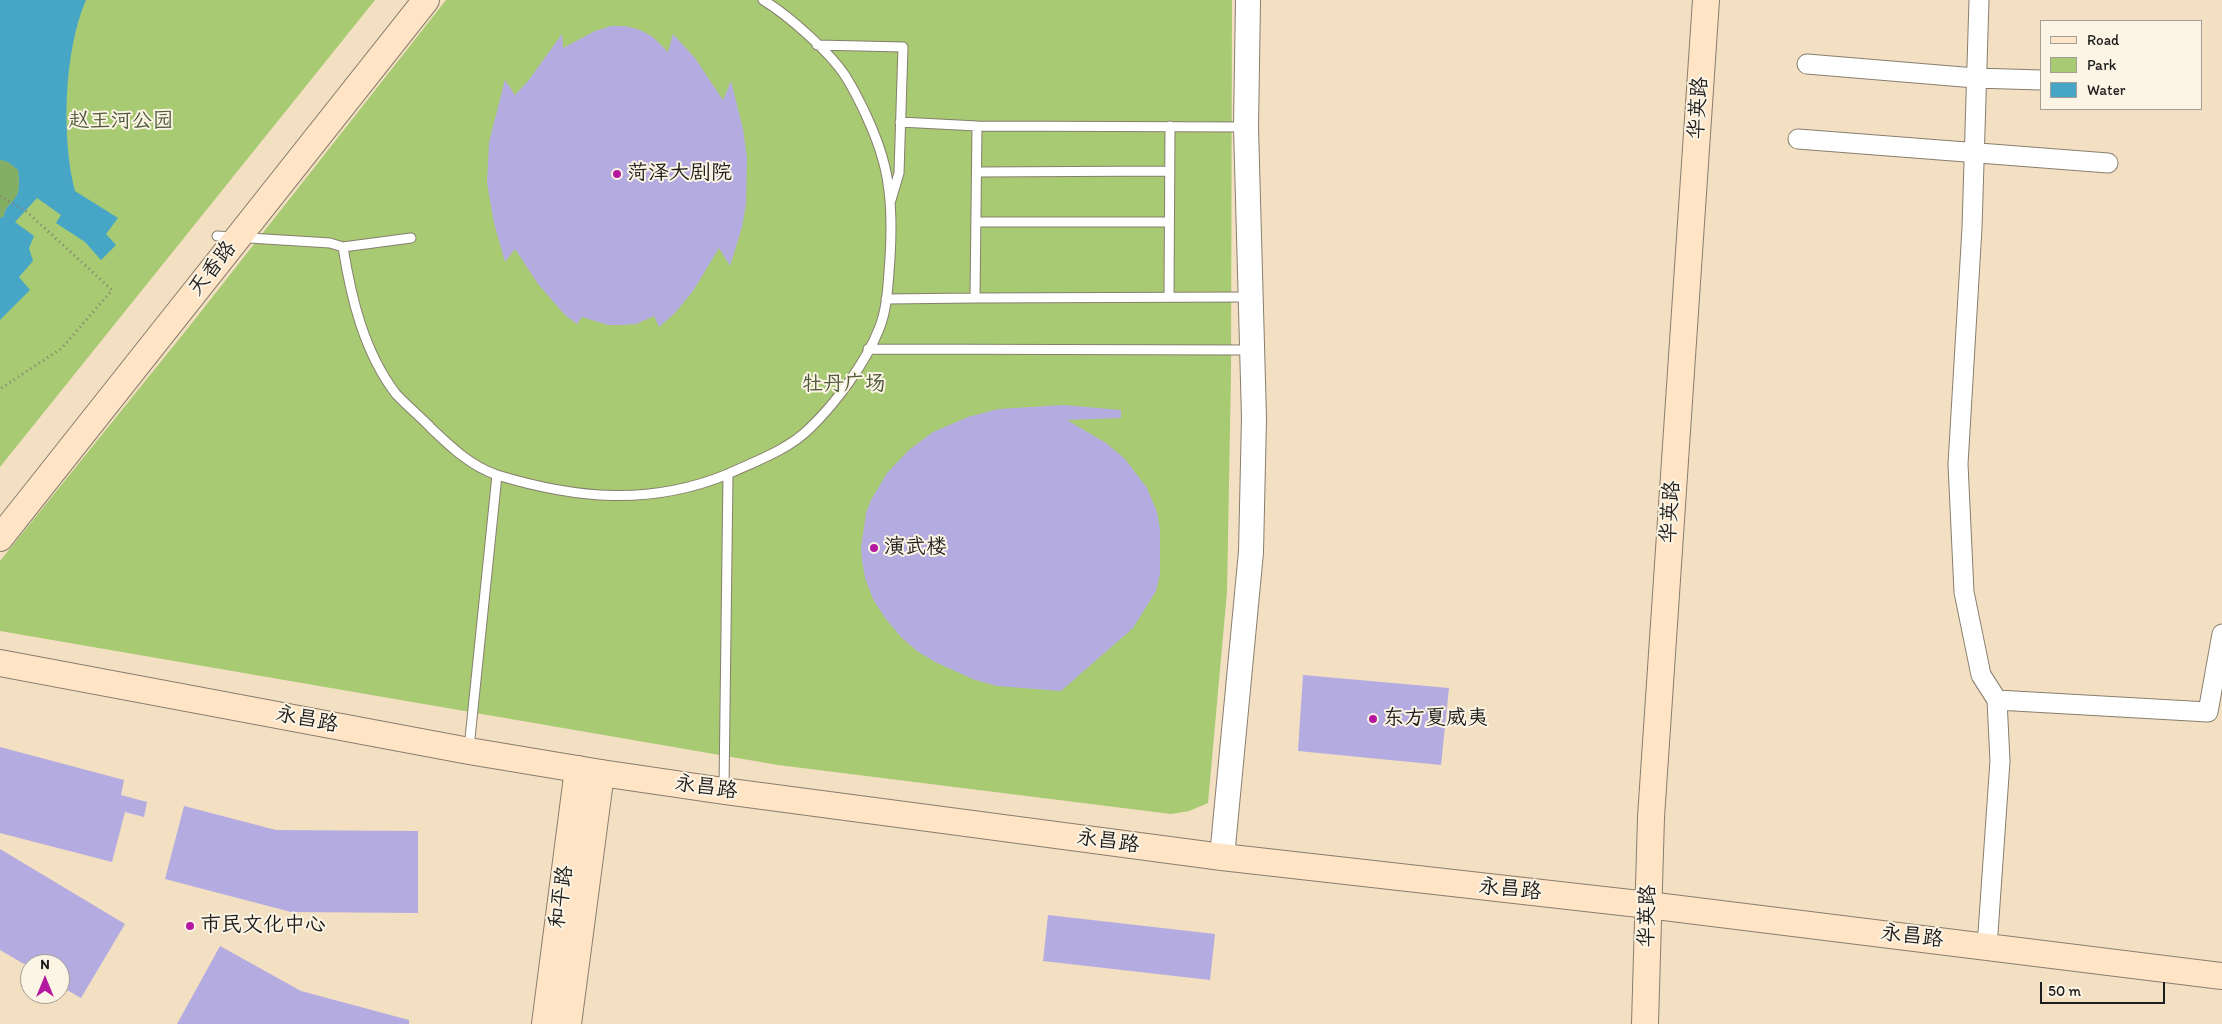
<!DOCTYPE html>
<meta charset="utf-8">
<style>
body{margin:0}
#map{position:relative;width:2222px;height:1024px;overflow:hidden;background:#f3dfc1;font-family:Itim,sans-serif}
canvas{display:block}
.legend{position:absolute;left:2040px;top:20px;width:162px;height:90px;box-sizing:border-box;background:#fcf5e5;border:1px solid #a29e95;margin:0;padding:6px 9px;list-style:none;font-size:15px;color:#1c1c1c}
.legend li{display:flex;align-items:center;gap:10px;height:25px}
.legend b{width:25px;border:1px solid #a29e95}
.north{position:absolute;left:20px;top:954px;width:50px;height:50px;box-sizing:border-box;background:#fcf5e5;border:1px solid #a29e95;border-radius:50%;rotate:0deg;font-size:14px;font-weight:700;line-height:20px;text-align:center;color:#1c1c1c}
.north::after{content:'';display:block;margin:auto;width:18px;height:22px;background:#b5179e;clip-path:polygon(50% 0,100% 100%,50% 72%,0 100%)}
.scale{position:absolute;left:2040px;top:982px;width:125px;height:22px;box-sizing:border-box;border:2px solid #1c1c1c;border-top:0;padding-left:6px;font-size:15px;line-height:18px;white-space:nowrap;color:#1c1c1c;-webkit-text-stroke:4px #fcf5e5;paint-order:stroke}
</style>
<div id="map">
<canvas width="2222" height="1024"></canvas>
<ul class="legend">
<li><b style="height:6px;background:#ffe4c6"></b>Road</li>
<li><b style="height:14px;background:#a7ca73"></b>Park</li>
<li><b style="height:14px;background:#47a6c6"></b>Water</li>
</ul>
<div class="north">N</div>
<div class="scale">50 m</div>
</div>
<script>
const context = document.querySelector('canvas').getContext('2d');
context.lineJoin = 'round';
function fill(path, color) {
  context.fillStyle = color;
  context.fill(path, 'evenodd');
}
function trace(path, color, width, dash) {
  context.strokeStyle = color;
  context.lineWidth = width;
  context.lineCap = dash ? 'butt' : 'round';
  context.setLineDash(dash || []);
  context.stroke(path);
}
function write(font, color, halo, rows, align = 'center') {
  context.font = font + ' Itim,"LXGW WenKai TC",sans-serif';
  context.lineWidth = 4;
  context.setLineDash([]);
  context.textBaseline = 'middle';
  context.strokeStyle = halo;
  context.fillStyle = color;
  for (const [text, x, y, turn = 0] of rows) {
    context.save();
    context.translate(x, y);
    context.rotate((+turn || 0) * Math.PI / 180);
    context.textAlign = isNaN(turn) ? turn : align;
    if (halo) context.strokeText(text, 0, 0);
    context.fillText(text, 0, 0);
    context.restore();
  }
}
fill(new Path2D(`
 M0,0H375L0,467Z
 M446,0H1232L1231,373L1227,592L1208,803L1189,811L1171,814L778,765L0,631V561L192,323Z`), '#a7ca73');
fill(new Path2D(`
 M0,160L8,162L18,170C19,177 20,189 17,195C13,203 4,207 4,216L0,218Z`), '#85ae65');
fill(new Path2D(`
 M0,0H86C64,50 61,138 75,191L118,218L106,234L116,245L101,260L85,242L56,223L61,215L37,198L15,222L34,236L29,248L33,261L19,277L30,290L0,320V218L4,216C4,207 13,203 17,195C20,189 19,177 18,170L8,162L0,160Z`), '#47a6c6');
fill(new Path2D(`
 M611,26H626L640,30L653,37L668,52L673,34L695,58L723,100L731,81L743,129L747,157L746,204L742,227L730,266L719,248L693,291L675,313L659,327L654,316L636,324L621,325H608L582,317L577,324L565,315L538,284L515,249L505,262L494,223L487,183L489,142L505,80L515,95L528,81L562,34L563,48L595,31Z
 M1064,405L1121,410V418L1067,420L1106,443L1125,459L1147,488L1157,512L1160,529V574L1156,591L1133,628L1061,691L997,686L975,680L935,662L917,651L902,638L885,618L873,599L865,578L862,561L861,548L866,513L871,500L887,473L909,450L933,432L968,417L998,409Z
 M1303,675L1449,688L1441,765L1298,751Z
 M0,747L124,780L121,795L147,802L144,817L125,812L112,862L0,833Z
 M184,806L276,830L418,831V913L291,912L165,879Z
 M0,849L125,924L81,998L60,986V964H24L0,950Z
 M1048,915L1215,934L1210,980L1043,961Z
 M220,946L301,991L409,1020V1024H177Z`), '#b4ace1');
const service = new Path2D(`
 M817,45L903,47L899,173L891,200
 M900,122L977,126
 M1246,127L977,126L975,298L1250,297
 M977,172L1170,171
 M976,222H1169
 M217,236L330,243L343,247C351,298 364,352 396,394C407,406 421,417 432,429C452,448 471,466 497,475
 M343,247L411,238
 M1169,297L1170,126
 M886,299L975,298
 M868,349L1251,350
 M728,474C756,461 788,450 810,428C836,403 866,362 879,329C888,307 888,282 890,258C892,226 892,191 883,160C876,134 860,100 846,77C830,52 788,15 763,0
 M469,748L497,475C576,499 650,506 728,474L724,788`);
const minor = new Path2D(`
 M1979,0L1972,228L1958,464L1964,592L1981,675L1997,700L2000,761L1987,947
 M1807,64L1975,78L2041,80
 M1798,139L2108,163
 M1997,700L2208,712L2222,634`);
const tertiary = new Path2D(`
 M1222,857L1251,552L1254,418L1246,127L1248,0`);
const secondary = new Path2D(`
 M0,538L426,0
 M0,663L469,751L601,773L724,791L1222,857L1648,905L2222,976
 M545,1024L578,769
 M568,1024L601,773
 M1645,1024L1651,817L1706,0`);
trace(service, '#887e6e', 11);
trace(minor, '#887e6e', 21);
trace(tertiary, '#887e6e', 26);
trace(secondary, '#887e6e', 28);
trace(new Path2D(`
 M0,196L27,212L112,290L62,348L0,389`), '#887e6e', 3, [1, 4]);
trace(service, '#fff', 9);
trace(minor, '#fff', 19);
trace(tertiary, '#fff', 24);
trace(secondary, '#ffe4c6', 26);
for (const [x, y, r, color] of [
 [617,174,5,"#b5179e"],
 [874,548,5,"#b5179e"],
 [1373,719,5,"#b5179e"],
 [190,926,5,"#b5179e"]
]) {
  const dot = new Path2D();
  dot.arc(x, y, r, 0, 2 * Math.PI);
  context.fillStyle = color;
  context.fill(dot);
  trace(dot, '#fcf5e5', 2);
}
write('21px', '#1c1c1c', '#fcf5e5', [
 ["华英路",1699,108,-86],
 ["天香路",213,269,-52],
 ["华英路",1671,512,-86],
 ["永昌路",307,720,11],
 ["永昌路",706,788,8],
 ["永昌路",1108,842,8],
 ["永昌路",1510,890,6],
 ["和平路",562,897,-82],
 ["华英路",1648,916,-88],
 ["永昌路",1912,937,7]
]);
write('21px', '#4d593a', '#fcf5e5', [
 ["赵王河公园",121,122],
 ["牡丹广场",844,385]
]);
write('21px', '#1c1c1c', '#fcf5e5', [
 ["菏泽大剧院",627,174],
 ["演武楼",884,548],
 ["东方夏威夷",1383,719],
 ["市民文化中心",200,926]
], 'left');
</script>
